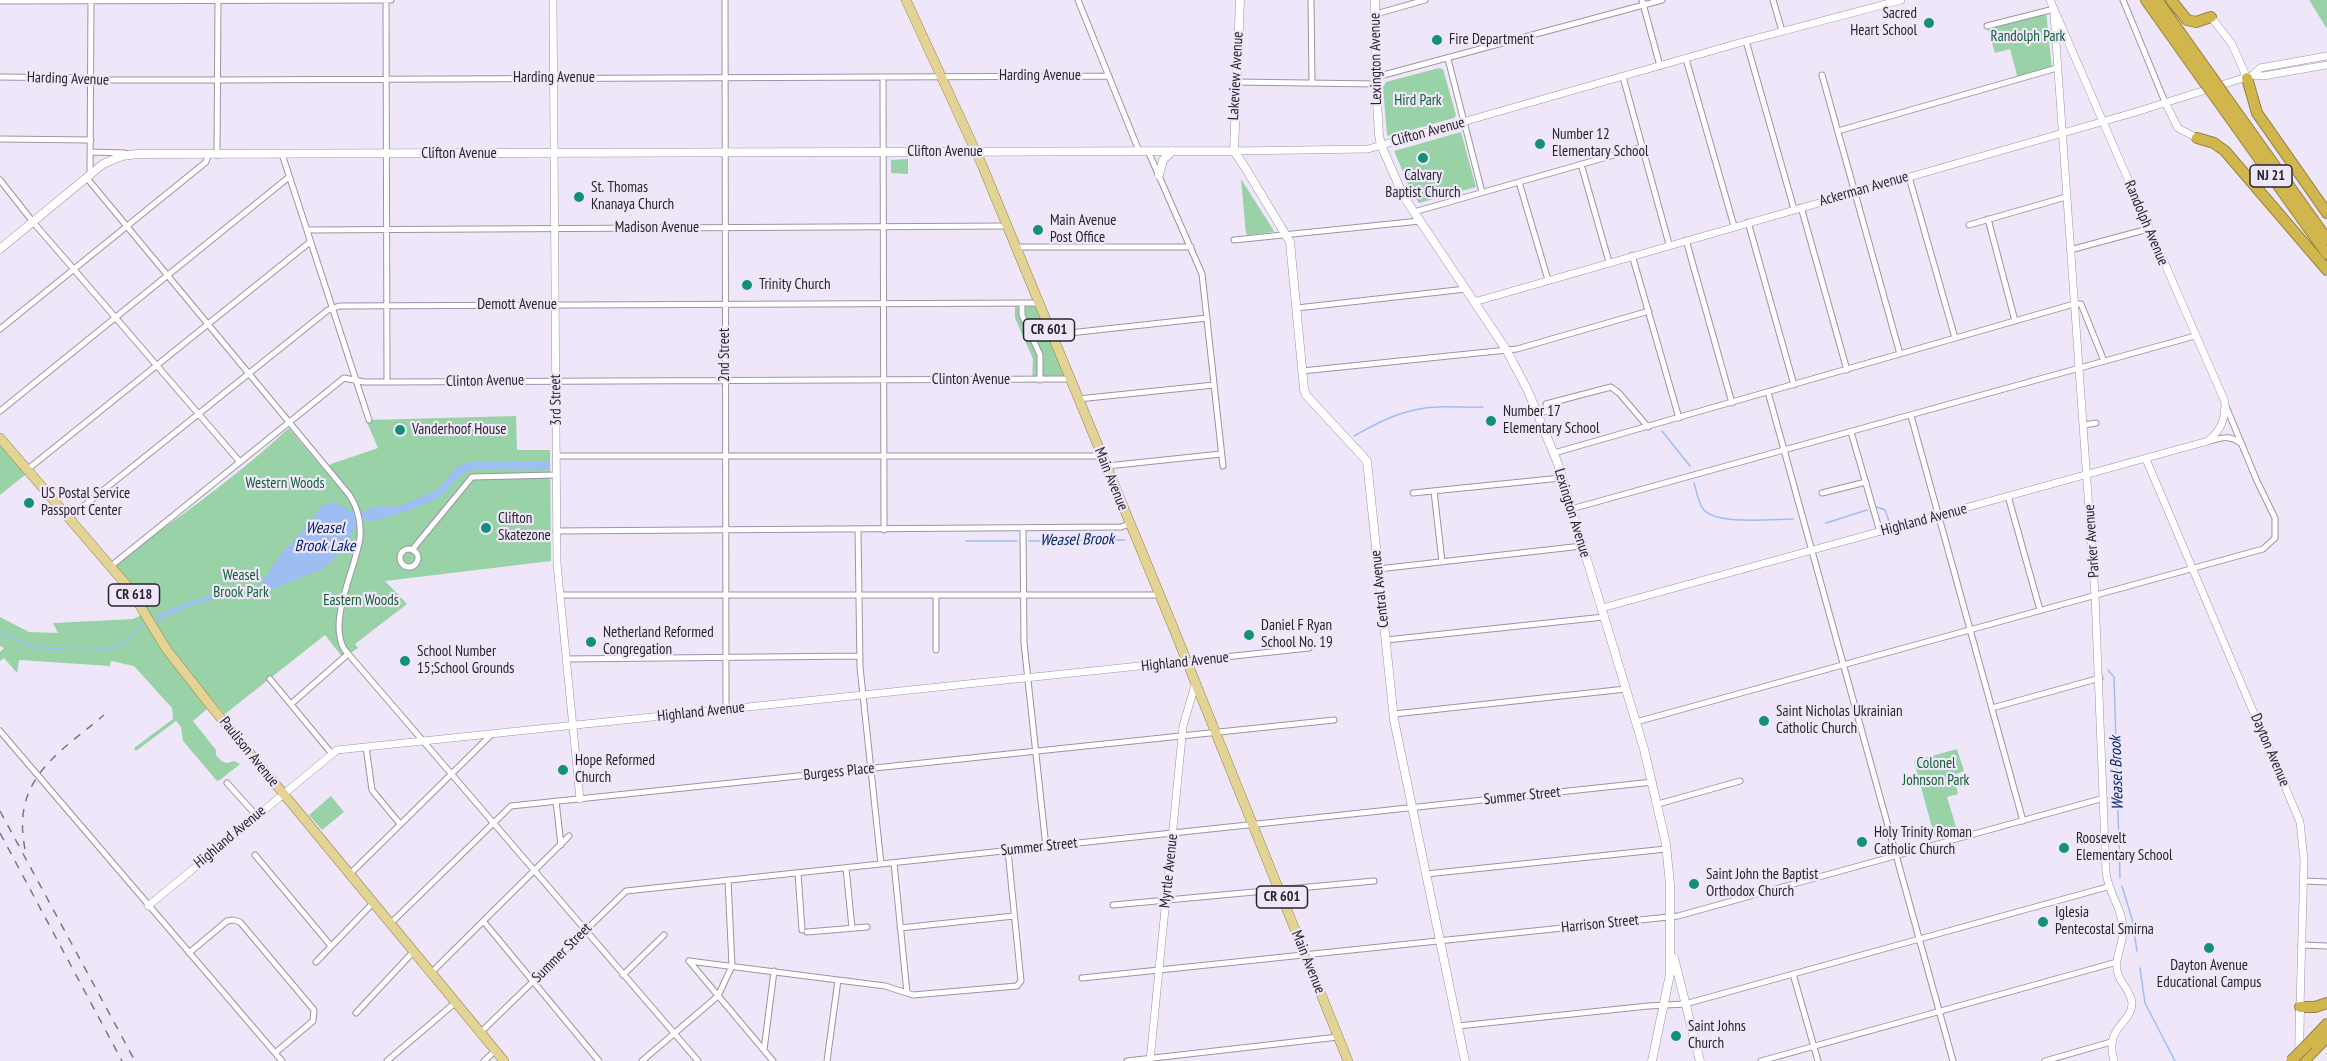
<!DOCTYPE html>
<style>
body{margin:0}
canvas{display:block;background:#efe7f9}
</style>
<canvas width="2327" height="1061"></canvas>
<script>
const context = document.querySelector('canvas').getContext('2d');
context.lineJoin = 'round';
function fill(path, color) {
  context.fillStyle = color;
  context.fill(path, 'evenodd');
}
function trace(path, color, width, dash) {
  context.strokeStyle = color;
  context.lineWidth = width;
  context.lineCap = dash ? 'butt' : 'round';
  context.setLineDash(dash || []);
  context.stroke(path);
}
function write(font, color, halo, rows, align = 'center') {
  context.font = font + ' "PT Sans Narrow",sans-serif';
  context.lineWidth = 4.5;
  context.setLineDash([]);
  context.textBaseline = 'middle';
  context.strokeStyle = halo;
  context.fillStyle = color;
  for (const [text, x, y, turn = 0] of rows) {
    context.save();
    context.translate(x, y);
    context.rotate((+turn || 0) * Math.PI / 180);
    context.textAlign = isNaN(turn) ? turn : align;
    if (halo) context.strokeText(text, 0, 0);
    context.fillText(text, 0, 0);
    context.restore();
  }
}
fill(new Path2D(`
 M2309,0H2327V29Z
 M2046,11L2052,70L2018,79L2010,49L1995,53L1987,26Z
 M1439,68L1443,69L1456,115L1454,118L1390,136L1387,135L1383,87L1386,82Z
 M1461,132L1476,187L1419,203L1412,193L1394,151Z
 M908,159V174L891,173V160Z
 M1241,179L1274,231L1273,232L1248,235L1246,234Z
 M1015,303H1038L1069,379L1032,380L1033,359L1015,318Z
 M516,416L517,450H550L551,561L385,581L407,604L355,644L358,648L343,658L325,635L225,714L171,655L207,709L193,721L216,750V755C222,762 225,765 234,761L240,764L220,780L217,781L183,741L181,727L176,721L136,751L134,748L173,719L172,708L134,666L111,661L110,666L19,660L17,673L4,658L0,661V652L4,648L0,646V617L29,632L58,633L53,623L133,619L144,614L111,566C172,522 234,479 289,428L324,470L331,464L378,448L366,420Z
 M0,438L30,471L0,495Z
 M1957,749L1964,771L1954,775L1958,794L1947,797L1957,830L1934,835L1914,761Z
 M331,796L344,812L322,830L309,815Z`), '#98d2a6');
fill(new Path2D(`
 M470,462H550V469L471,470C456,474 453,486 442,495C432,503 383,520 370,521L366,519L355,526L349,541L337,556L324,568L259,595C246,599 234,596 221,598C199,600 176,612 157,621L155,618L171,609L213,594L248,593L257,590L282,552L292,543L323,505L335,502L350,511L365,512L372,507L382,506L397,507L437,490L458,466Z`), '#9ebdf3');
trace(new Path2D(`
 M1662,431L1690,466
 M1354,436C1380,421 1406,408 1437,407C1452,406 1468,408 1483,407
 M1694,483C1697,492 1698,503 1704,510C1717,525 1773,519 1793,519
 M1877,507L1885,510L1889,521
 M1826,523L1867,510
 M966,541H1017
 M1029,541L1125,540
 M0,632C8,636 17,641 26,644C45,650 102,652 120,645C130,642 129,631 144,624
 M2108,670L2114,677L2120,878
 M2122,886L2132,919L2137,951
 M2140,968L2145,1003L2175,1061`), '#9ebdf3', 1.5);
const minor = new Path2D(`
 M386,0L387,382
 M725,0L726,710
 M1078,0L1139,151
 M1311,0L1312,83
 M1642,0L1660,66
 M1773,0L1782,31
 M2123,0L2165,102
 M0,1L391,0
 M1376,14L1425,0
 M1987,26L2054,9
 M1746,41L1794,209
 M1448,59L1482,192
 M1686,59L1734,226
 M1822,75L1900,354
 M0,77L81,78L99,80H218L1109,76
 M883,77L884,530
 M1376,77L1662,0
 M1623,77L1669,244
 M1236,82L1376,84
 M1838,131L2057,68
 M0,139L91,140
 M1148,151L1202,274L1223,466
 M91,152L125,153
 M282,154L369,420
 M217,155L218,0
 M1581,164L1609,262
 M90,174L91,0
 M86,177L347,492C358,506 361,521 360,538C355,570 328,620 344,649L698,1061
 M1909,177L1955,338
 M0,180L33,222L240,462
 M1519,182L1548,280
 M1801,207L1847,370
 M1414,212L1642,147
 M1988,219L2015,321
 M1748,222L1794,385
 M1969,225L2066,197
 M307,230L1007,226
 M1234,240L1420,221
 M1686,240L1732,403
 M1016,247H1191
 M2070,250L2148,229
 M1632,255L1679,418
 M1022,303V315L1040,355V380
 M1297,308L1466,289
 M0,329L206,162L208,155
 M1051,335L1207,318
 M1302,371L1517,349L1649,311
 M1768,392L1953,1061
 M1078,399L1214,385
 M0,411L289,177
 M1538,414L1550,410L1546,404L1611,387L1619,393L1648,427
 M1911,416L2023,821
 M2084,425L2096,423
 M1851,432L1880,532
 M2210,441C2224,437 2230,435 2242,444
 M1554,453L2074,304H2081L2104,361
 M556,456H1102
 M1107,466L1221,454
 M28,469L310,242
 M1434,491L1442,562
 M1413,493L1561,478
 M1822,493L1866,482
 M2008,496L2040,610
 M1571,509L2195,336
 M70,517L328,310L339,306L1038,303
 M1023,529L1024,643L1046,847
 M858,530L860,667L881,864
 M556,531L1121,527L1130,524
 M400 558a9 9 0 1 1 18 0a9 9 0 1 1-18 0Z
 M412,550L472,477L556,475
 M111,566L344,378L364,382H387L1069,379
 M1378,569L1582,546
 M560,595H1160
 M1386,640L1604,617
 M936,650V596
 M566,659L860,656
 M1187,661L1309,648
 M270,679L332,754
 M291,704L348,654
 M1992,708L2100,678
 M1394,714L1626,689
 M1636,722L2263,549L2275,538V518L2257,481L2225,404
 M0,731L282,1061
 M366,747L372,790L400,824
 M227,783L256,815
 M556,801L561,845
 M1658,804L1740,781
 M255,855L331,946
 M894,863L907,993
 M846,868L852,928
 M798,873L802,930
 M350,874L492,734
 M1426,874L1666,849
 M2304,881L2327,882
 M1113,905L1374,881
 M484,922L599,1061
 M391,923L511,806L1334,720
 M900,928L1014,916
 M807,932L867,927
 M2301,945L2327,946
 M189,953L227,921L233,920L240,922L314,1010L313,1021L275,1053
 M689,961L885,986L913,995L1017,986L1021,981L1008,851
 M689,961L773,1061
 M316,962L374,902
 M432,972L569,836
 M1793,974L1818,1061
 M623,975L664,935
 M1082,978L1678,916L2104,798
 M356,1013L414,951
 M1458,1026L1648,1006L1685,1004L2107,887
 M481,1032L626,891L1653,782
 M764,1050L774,971
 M387,1061L456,1002
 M484,1061L496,1050
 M642,1061L718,996L732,966L728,880
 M827,1061L838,980
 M1127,1061L1338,1037
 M1761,1061L2117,962
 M2045,1061L2111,1042`);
const tertiary = new Path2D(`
 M553,0L557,564L580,799
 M2054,14L2095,595L2106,872C2108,893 2123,909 2123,929C2124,943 2113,960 2118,974C2121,984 2131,991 2132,1003C2132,1024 2104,1026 2114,1061
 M2211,17L2232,44L2247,78
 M2253,75L2260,68L2327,56
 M2165,102L2178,128L2197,138
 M1234,151L1368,149L1746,41L1901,0
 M1474,302L2136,112L2253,75L2263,76L2327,65
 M2146,459L2300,822L2304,860L2300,1007
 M1602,608L2208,441C2222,429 2225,420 2225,402L2050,0
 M148,906L337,750L1187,661
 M1150,1061L1181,747L1183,726L1196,682`);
const secondary = new Path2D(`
 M1375,0L1376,84L1379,135L1381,145L1404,197L1507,351L1528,391L1558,464L1644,749L1666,844L1670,885V974L1652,1061
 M1234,151L1246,169L1290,242L1304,389L1306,395L1367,461L1394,720L1465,1061
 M1234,151L1240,0
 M1159,175L1163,160L1172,151
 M0,249L103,164L122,156L137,154L1234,151
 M1674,958L1700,1061
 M2299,1061L2300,1007`);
const primary = new Path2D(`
 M906,0L982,165L1173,627L1348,1061
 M0,438L129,588L167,650L211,706L504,1061`);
const motorway = new Path2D(`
 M2146,0L2202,79
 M2157,0L2211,76
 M2171,0L2187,20L2196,22L2211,17
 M2247,78L2257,113L2327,213
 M2225,96L2327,239
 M2216,98L2327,254
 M2197,138L2214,143L2225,151L2327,270
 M2300,1007H2315L2327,1003
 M2308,1044L2327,1024
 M2304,1061L2327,1037`);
trace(minor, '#9c94a5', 7);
trace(tertiary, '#9c94a5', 8);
trace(secondary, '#9c94a5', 9);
trace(primary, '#968342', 10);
trace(motorway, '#968342', 12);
trace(minor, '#fff', 5);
trace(tertiary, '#fff', 7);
trace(secondary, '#fff', 8);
trace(primary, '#e3d395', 9);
trace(motorway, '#d1b64e', 10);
trace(new Path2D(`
 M0,811L135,1061
 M0,833L122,1061
 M25,849C11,779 58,754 104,715`), '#7a7581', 1.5, [8, 8]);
const motorwayBridge = new Path2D(`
 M2211,76L2225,96
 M2202,79L2216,98
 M2291,1061L2308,1044`);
trace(motorwayBridge, '#968342', 12, []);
trace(motorwayBridge, '#d1b64e', 10);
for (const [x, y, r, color] of [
 [1929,23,6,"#139177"],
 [1437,40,6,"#139177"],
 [1540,144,6,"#139177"],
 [1423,158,6,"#139177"],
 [579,197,6,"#139177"],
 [1038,230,6,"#139177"],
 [747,285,6,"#139177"],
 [1491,421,6,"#139177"],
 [400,430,6,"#139177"],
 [29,503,6,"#139177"],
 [486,528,6,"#139177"],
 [1249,635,6,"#139177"],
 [591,642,6,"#139177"],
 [405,661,6,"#139177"],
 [1764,721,6,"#139177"],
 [563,770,6,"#139177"],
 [1862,842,6,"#139177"],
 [2064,848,6,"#139177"],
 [1694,884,6,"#139177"],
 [2043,922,6,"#139177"],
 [2209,948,6,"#139177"],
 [1676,1036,6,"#139177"]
]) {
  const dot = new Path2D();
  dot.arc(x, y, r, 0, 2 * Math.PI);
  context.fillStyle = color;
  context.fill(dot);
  trace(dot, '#efe7f9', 2);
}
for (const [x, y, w] of [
 [2271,176,42],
 [1049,330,51],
 [134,595,51],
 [1282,897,51]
]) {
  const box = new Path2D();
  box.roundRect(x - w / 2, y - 11, w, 22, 4.5);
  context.fillStyle = '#efe7f9';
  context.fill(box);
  trace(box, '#27242b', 1.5);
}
write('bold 14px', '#27242b', null, [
 ["NJ 21",2271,176],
 ["CR 601",1049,330],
 ["CR 618",134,595],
 ["CR 601",1282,897]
]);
write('15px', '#27242b', '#efe7f9', [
 ["Sacred",1917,14,"right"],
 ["Heart School",1917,31,"right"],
 ["Fire Department",1449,40],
 ["Number 12",1552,135],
 ["Elementary School",1552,152],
 ["Calvary",1423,176,"center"],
 ["Baptist Church",1423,193,"center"],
 ["St. Thomas",591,188],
 ["Knanaya Church",591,205],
 ["Main Avenue",1050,221],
 ["Post Office",1050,238],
 ["Trinity Church",759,285],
 ["Number 17",1503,412],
 ["Elementary School",1503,429],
 ["Vanderhoof House",412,430],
 ["US Postal Service",41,494],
 ["Passport Center",41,511],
 ["Clifton",498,519],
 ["Skatezone",498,536],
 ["Daniel F Ryan",1261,626],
 ["School No. 19",1261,643],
 ["Netherland Reformed",603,633],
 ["Congregation",603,650],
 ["School Number",417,652],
 ["15;School Grounds",417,669],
 ["Saint Nicholas Ukrainian",1776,712],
 ["Catholic Church",1776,729],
 ["Hope Reformed",575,761],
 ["Church",575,778],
 ["Holy Trinity Roman",1874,833],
 ["Catholic Church",1874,850],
 ["Roosevelt",2076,839],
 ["Elementary School",2076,856],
 ["Saint John the Baptist",1706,875],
 ["Orthodox Church",1706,892],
 ["Iglesia",2055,913],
 ["Pentecostal Smirna",2055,930],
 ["Dayton Avenue",2209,966,"center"],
 ["Educational Campus",2209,983,"center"],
 ["Saint Johns",1688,1027],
 ["Church",1688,1044]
], 'left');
write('15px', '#0e6130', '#efe7f9', [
 ["Randolph Park",2028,37],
 ["Hird Park",1418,101],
 ["Western Woods",285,484],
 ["Weasel",241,576],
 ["Brook Park",241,593],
 ["Eastern Woods",361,601],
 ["Colonel",1936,764],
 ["Johnson Park",1936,781]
]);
write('15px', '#27242b', '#efe7f9', [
 ["Lexington Avenue",1376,59,-91],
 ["Harding Avenue",1040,76],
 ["Lakeview Avenue",1236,76,-87],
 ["Harding Avenue",554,78],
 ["Harding Avenue",68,79,2],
 ["Clifton Avenue",1428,132,-15],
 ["Clifton Avenue",945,152],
 ["Clifton Avenue",459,154],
 ["Ackerman Avenue",1864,189,-16],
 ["Randolph Avenue",2146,223,67],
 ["Madison Avenue",657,228],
 ["Demott Avenue",517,305],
 ["2nd Street",725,355,-90],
 ["Clinton Avenue",971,380],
 ["Clinton Avenue",485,381,-1],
 ["3rd Street",556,400,-91],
 ["Main Avenue",1111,479,68],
 ["Lexington Avenue",1572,513,73],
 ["Highland Avenue",1924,520,-15],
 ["Parker Avenue",2092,541,-94],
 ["Central Avenue",1380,589,-96],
 ["Highland Avenue",1185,662,-6],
 ["Highland Avenue",701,712,-6],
 ["Dayton Avenue",2270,750,67],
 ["Paulison Avenue",249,752,51],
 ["Burgess Place",839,772,-6],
 ["Summer Street",1522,796,-6],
 ["Highland Avenue",230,837,-40],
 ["Summer Street",1039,847,-6],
 ["Myrtle Avenue",1169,871,-84],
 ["Harrison Street",1600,924,-6],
 ["Summer Street",562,953,-45],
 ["Main Avenue",1308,962,68]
]);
write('italic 16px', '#00246f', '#efe7f9', [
 ["Weasel",325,528],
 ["Brook Lake",325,546],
 ["Weasel Brook",1077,540,-1],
 ["Weasel Brook",2117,773,-92]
]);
</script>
